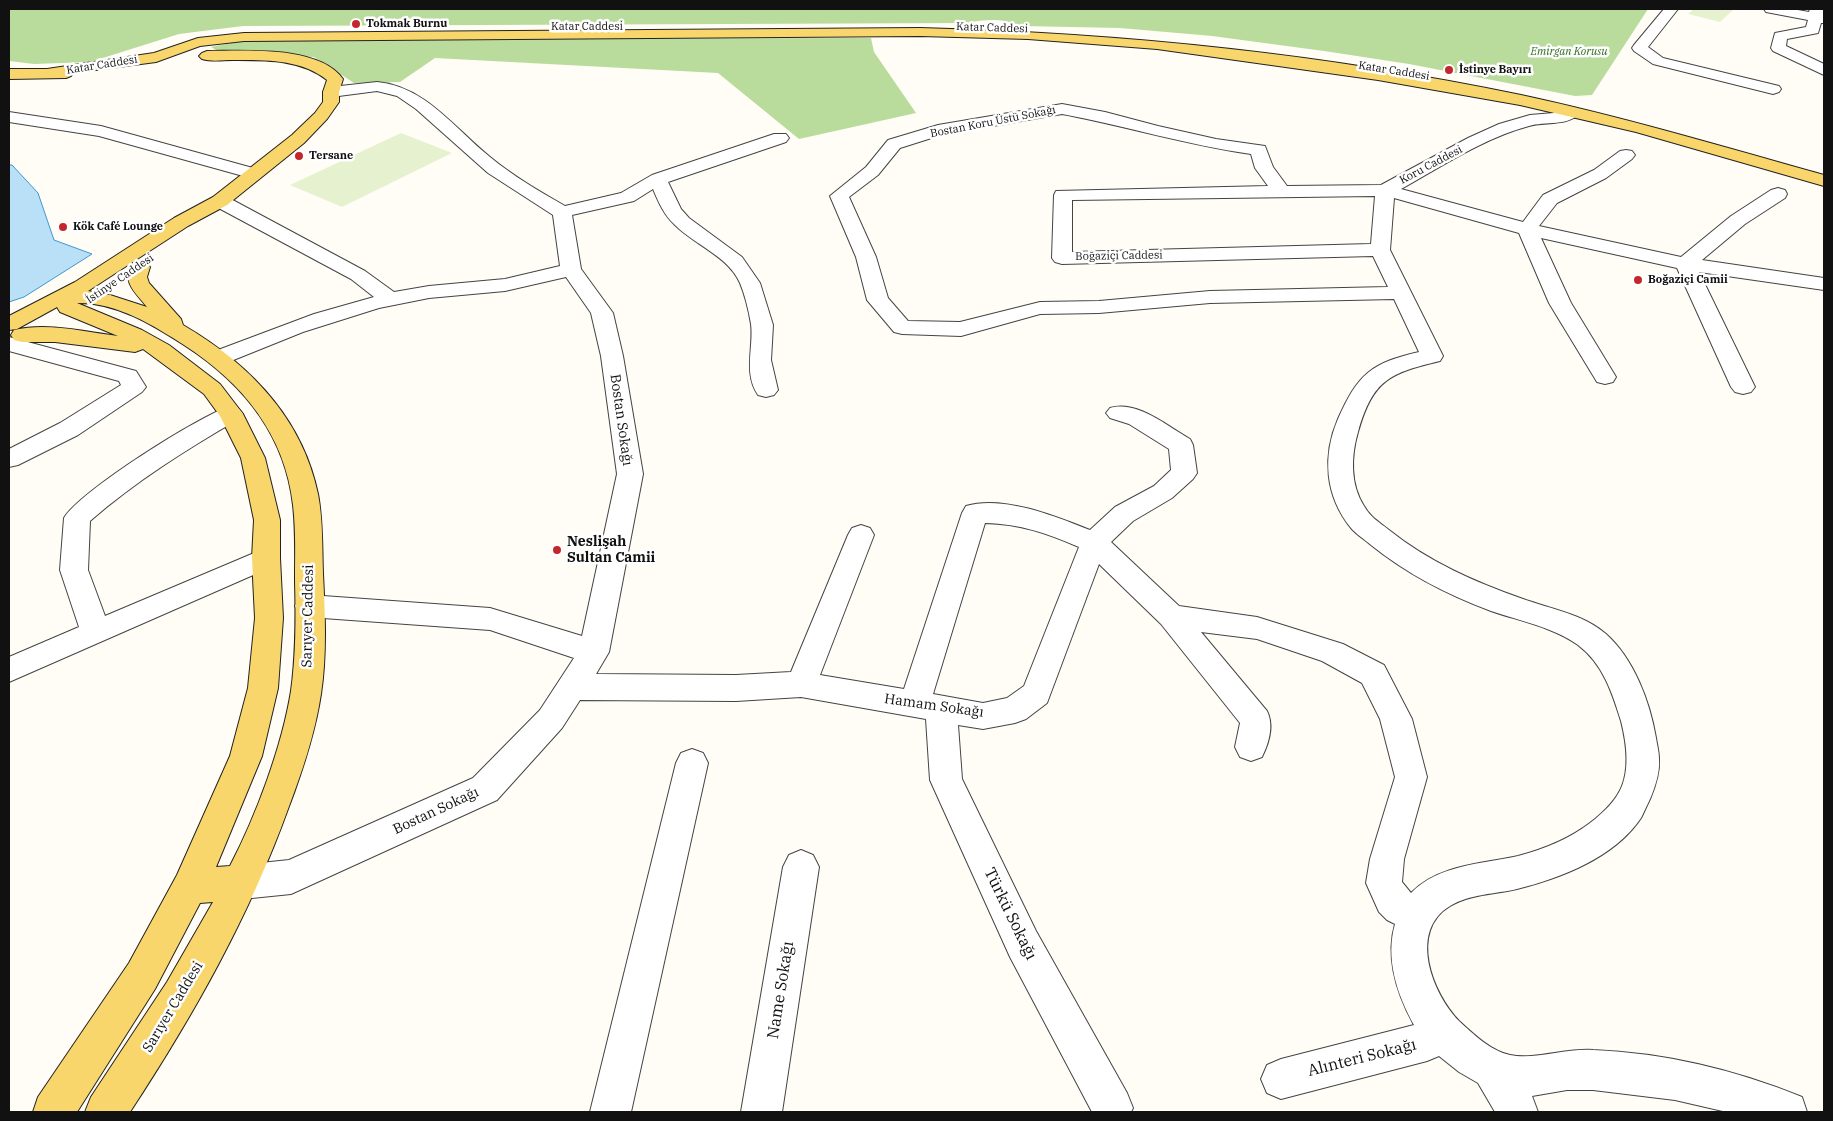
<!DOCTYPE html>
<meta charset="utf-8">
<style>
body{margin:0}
#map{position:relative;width:1833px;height:1121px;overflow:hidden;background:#fffdf5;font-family:"IBM Plex Serif",serif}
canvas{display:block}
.frame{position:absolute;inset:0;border:10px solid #111;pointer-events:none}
</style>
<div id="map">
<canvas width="1833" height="1121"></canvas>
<div class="frame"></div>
</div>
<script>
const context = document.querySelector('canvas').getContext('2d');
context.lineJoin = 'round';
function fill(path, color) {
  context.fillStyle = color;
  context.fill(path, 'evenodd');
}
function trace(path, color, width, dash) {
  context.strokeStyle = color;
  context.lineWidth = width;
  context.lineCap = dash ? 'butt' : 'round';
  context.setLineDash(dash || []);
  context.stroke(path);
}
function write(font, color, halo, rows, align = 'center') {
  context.font = font + ' "IBM Plex Serif",serif';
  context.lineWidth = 5;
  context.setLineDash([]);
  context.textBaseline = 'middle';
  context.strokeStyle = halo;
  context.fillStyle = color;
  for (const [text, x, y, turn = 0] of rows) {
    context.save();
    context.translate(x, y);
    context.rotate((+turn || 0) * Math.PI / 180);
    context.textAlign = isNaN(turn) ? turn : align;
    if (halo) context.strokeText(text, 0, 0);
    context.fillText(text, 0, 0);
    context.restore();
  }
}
fill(new Path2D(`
 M9,9H1648L1592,95L1575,96L1409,64L1324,51L1212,36L1120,28L1021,26C1004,18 985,19 967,23L243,26L179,34L90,62L34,64L9,61Z
 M871,38L874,52L916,113L799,139L718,73L435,58L400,82L354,83L314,57L219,52L211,47L252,39Z`), '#b9dc9c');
fill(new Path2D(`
 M1694,9H1734L1720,22L1688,14Z
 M401,133L452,153L342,207L290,185Z`), '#e6f2cf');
const water = new Path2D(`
 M9,165H12L38,193L54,240L92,254L24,297L9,302Z`);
fill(water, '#b9e0f7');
trace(water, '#3f96cf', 1);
const minor = new Path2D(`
 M1664,9H1678L1648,47L1663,58L1779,86L1781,89L1779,92L1773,94L1653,64L1634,51L1632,48L1634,45Z
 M1764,9H1792L1809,12L1810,9H1824V23H1821L1818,33L1787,39L1786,46L1824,64V75L1773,51L1771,48L1775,33L1806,27L1808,20L1766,12Z
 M377,82C425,86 455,129 490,157C513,176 539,191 565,206L621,193L652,175L774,134H786L789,138L786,142L668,182L681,209L689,218L742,257L760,283L773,325L771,360L778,390L774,395L766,397L758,395C743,373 754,347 751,324C749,312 745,295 740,283C728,256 695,245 675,225C664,215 659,203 653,189L634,201L572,215L581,269L613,313L623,356L643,474L609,652L596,674L736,675L791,672L848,535L852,528L861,525L870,528L874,535L820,675L904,689L962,513L966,506C1003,495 1055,516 1090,530L1115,507L1154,486L1171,470L1169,449L1129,424L1110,418L1106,413L1110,408C1137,400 1167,426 1190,439L1193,445L1197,473L1193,479L1172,498L1133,521L1111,542L1179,606L1257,617L1343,644L1384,665L1412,719L1427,777L1404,859L1402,882L1411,893C1438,865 1481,864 1518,856C1544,849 1569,839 1590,823C1603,813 1616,801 1622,786C1630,766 1626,741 1621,721C1612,692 1603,664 1578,645C1553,627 1520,621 1491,611C1448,595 1407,574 1371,545C1364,539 1356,534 1351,528C1325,496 1322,456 1338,419C1358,374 1371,363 1419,352L1394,299L1210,303L1099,313L1040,314L961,336L902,334L894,332L867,300L856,257L830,196L866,167L888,140L938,125L1062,104L1105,112L1158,126L1216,139L1265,146L1273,167L1287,186L1381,185L1468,138L1499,124L1530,115L1554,113L1572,107L1578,109L1580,112C1570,127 1544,121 1529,126C1484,138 1442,166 1401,189L1523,222L1543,195L1594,170L1620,151L1626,150L1632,151L1635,155L1632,159L1606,178L1557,203L1539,226L1681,257L1731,216L1771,190L1778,188L1785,190L1787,194L1785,198L1745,224L1702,260L1824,278V290L1699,272L1755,387L1751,392L1743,394L1735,392L1731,387L1677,268L1541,238L1571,303L1616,377L1613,382L1605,384L1597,382L1549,303L1519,233L1394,198L1390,250L1443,356L1440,361C1390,373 1373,379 1358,432C1351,456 1350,484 1364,506C1370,517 1379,522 1389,530C1429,562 1475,582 1523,599C1551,609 1583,614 1606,634C1634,659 1650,702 1656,738C1657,745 1659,752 1659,759C1660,773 1655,787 1650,799C1647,805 1644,812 1641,818C1615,857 1561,878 1517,889C1496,894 1469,894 1450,906C1408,931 1432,993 1459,1021C1473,1034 1491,1051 1510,1055C1535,1060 1566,1048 1593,1050C1665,1053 1736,1070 1802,1097L1807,1112H1727L1675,1100L1593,1090H1567L1532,1096L1538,1112H1495L1478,1083L1459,1072L1439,1056L1427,1061L1281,1099L1267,1093L1261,1079L1267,1065L1281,1059L1414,1025C1397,994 1385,959 1395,924L1387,920L1379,912L1366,883L1370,859L1395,777L1380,719L1362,683L1322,661L1257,639L1201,632L1267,711C1274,725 1269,743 1262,757L1251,761L1240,757L1235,747L1240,723L1161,624L1099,564L1047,703L1026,719L1015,723L983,729L958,725L962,779L1036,931L1127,1093L1133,1108L1131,1112H1092L1010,957L930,780L926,719L801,697L736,701L580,700L562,728L497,800L291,894L242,899L229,894L224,882L229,870L242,865L289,860L473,778L540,710L574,658L490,630L309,617L299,614L295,606L299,598L309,595L490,608L582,636L617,474L601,356L591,313L566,277L505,291L429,298L379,308L303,332L226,363L218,365L210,363L207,358L210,353L314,314L374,297L351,279L213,205L211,201L213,197L220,195L227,197L365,271L394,292L429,286L505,279L560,266L553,215L488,173L416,109L397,96L377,91L331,97L325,95L323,92L325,89L331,87ZM1062,114C1126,126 1187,145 1251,154L1255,168L1268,186L1056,191L1054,195L1052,258L1055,262L1062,264L1373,256L1388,287L1210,291L1099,301L1040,302L960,322L908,321L888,298L876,257L849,197L878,175L900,148L941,135ZM1375,196L1371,244L1072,252V200ZM985,523C1021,524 1046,533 1079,547L1024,686L1007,698L983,703L933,694Z
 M9,112L101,126L260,170L263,174L260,178L254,179L99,136L9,122Z
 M9,337L136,371L146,387L142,392L78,435L18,465L9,467V449L60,423L121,385L119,381L9,351Z
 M231,406L239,409L243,414L239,419C187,449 136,481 90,521L88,570L105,616L266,548L276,551L280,558L276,565L9,682V657L79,627L60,570L64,518C79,492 200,415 231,406Z
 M692,749L703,753L708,763L631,1112H590L676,763L681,753Z
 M801,850L813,855L819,867L782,1112H741L783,867L789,855Z`);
const major = new Path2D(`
 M920,28C1121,33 1323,54 1521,95C1623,117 1724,147 1824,175V186L1636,132L1520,105L1378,80L1157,49L1028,39L920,36L244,41L200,46L156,62L73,73L71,76L66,78L9,79V69H47L154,53L198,38L244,33Z
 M207,51C244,51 319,45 343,79L339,92V102L327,119L304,143L227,205L188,226L88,291L110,295L147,307C136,293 120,281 133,263L140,261L147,263L150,267L147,277L149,283L181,319L183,325C248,363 302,417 318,494C323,520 322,547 323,574C325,614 327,654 321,694C315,734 302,772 288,809C249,917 193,1016 130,1112H85L91,1097L167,982L213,902L200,903L155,989L77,1112H33L38,1097L129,963L177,875L230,756L248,688L255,618L252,558L254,520L241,458L220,416L204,394L143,349L135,352L55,342H22L14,340L11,335L14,330C47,322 86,332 118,336L60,312L57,307L17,329L9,330V316L75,282L174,218L213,197L292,135L315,113L323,102V92L327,80C301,59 265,60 233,60C223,60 212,62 202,59L199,56L202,53ZM77,303C116,302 153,325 184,345C243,383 285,435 293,505C296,531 295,556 295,581C296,618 296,655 291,691C282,747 256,816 230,866L216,867L262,756L278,688L283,618L280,558V520L265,458L243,414L220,384L169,345L142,330Z`);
trace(minor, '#444', 2);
trace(major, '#222', 2);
fill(minor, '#fff');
fill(major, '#f9d66b');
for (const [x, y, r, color] of [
 [356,24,5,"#c4262e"],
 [1449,70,5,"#c4262e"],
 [299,156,5,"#c4262e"],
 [63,227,5,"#c4262e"],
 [1638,280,5,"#c4262e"],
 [557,550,5,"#c4262e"]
]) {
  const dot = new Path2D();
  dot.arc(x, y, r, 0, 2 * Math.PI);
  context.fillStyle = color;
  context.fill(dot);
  trace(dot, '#fff', 2);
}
write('bold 11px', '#111', '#fff', [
 ["Tokmak Burnu",366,24],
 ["İstinye Bayırı",1459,70],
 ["Tersane",309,156],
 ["Kök Café Lounge",73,227],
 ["Boğaziçi Camii",1648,280]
], 'left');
write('11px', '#111', '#fff', [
 ["Katar Caddesi",587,27],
 ["Katar Caddesi",992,28,2],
 ["Katar Caddesi",102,65,-9],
 ["Katar Caddesi",1394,71,9],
 ["Bostan Koru Üstü Sokağı",993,122,-11],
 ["Koru Caddesi",1431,165,-28],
 ["Boğaziçi Caddesi",1119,256,-1],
 ["İstinye Caddesi",120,279,-34]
]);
write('italic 11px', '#2f6b1f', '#fff', [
 ["Emirgan Korusu",1569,52]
]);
write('14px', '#111', '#fff', [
 ["Bostan Sokağı",621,420,82],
 ["Sarıyer Caddesi",308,616,-89],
 ["Hamam Sokağı",934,706,8],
 ["Bostan Sokağı",436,811,-25],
 ["Sarıyer Caddesi",173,1007,-59]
]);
write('bold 14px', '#111', '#fff', [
 ["Neslişah",567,542],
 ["Sultan Camii",567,558]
], 'left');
write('16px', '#111', '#fff', [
 ["Türkü Sokağı",1010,914,64],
 ["Name Sokağı",781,990,-81],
 ["Alınteri Sokağı",1362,1058,-14]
]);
</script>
